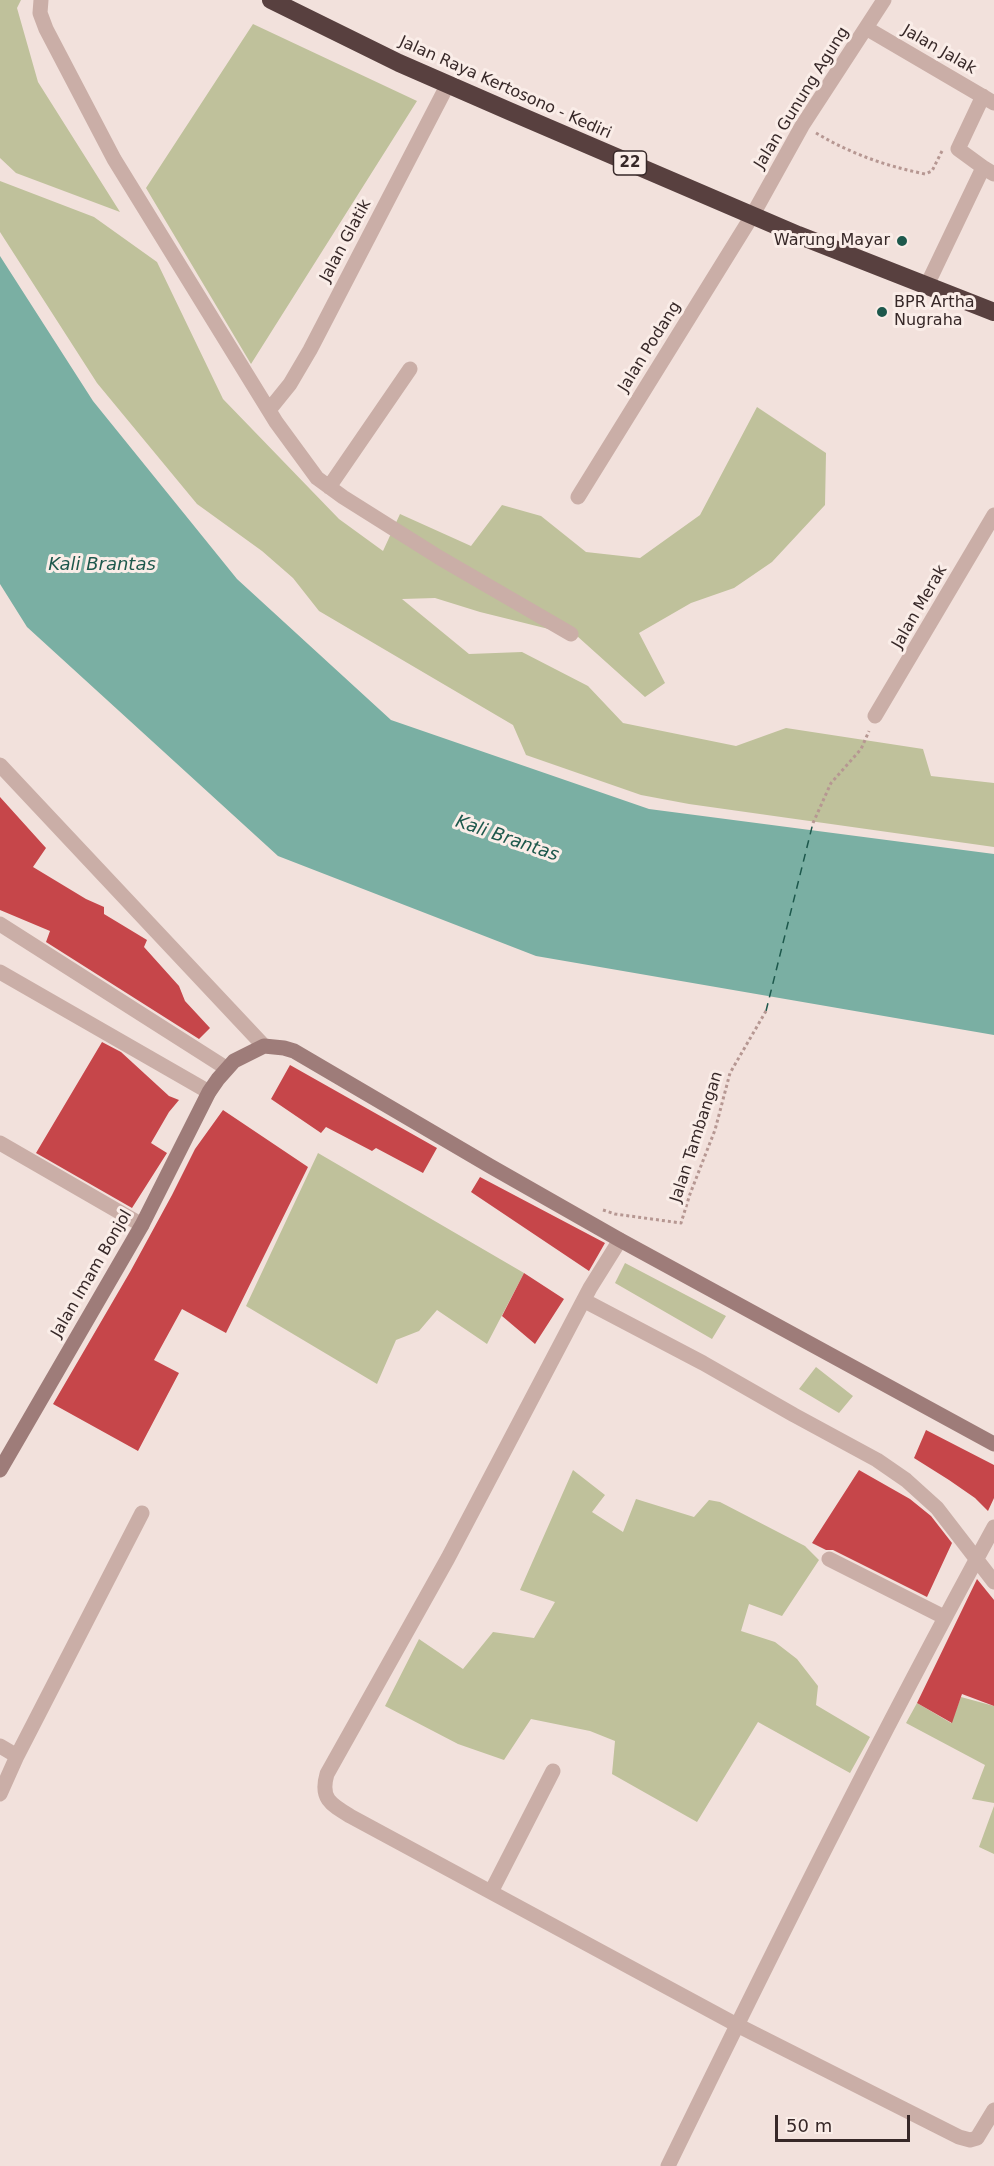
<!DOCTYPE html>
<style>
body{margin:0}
#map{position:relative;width:994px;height:2166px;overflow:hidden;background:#f2e1dc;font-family:"DejaVu Sans",sans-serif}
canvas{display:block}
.scale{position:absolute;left:775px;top:2115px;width:135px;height:27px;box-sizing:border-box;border:3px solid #372828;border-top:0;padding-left:8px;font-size:18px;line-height:21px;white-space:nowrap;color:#372828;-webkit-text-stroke:4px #faede8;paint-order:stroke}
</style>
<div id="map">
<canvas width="994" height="2166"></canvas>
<div class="scale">50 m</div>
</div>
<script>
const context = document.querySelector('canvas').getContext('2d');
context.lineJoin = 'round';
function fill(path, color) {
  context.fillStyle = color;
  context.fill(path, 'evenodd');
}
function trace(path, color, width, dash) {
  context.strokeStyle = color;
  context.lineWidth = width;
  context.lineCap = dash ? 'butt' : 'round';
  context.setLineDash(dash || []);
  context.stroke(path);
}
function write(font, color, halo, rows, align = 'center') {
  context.font = font + ' "DejaVu Sans",sans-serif';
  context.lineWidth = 6;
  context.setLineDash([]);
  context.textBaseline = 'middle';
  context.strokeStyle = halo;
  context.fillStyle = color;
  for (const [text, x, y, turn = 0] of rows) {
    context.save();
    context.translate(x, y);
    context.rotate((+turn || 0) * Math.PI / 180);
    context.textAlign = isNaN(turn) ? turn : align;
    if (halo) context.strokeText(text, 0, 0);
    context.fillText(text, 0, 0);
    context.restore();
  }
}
fill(new Path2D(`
 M0,0H21L17,8L38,82L120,212L16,173L0,158Z
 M253,24L417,101L251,364L146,188Z
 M0,181L94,217L157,262L223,399L339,519L383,551L400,514L471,546L502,505L541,516L586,552L640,558L700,515L757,407L826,453L825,505L772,562L734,588L691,603L639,633L665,683L645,697L577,636L480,612L435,598L402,599L469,654L522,652L588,686L623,723L736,746L786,728L923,749L931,776L994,783V847L689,804L641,795L526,755L513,725L319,611L293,578L262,551L197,504L97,383L0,232Z
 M318,1153L524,1273L487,1344L437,1310L419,1331L396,1340L377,1384L246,1306Z
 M625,1263L726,1316L712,1339L615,1283Z
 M816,1367L853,1396L839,1413L799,1389Z
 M573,1470L605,1495L592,1512L623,1532L636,1499L694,1517L709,1500L720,1502L805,1546L819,1560L782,1616L749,1604L741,1631L775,1642L797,1659L818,1686L816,1705L870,1737L850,1773L758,1722L697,1822L612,1774L615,1741L590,1731L531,1719L504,1760L458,1744L385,1706L419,1639L463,1669L493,1632L534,1638L555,1602L520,1590Z
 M961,1697L994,1706V1803L972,1799L985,1765L906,1723L917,1703L951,1723Z
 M994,1806V1854L979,1847Z`), '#bfc19b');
fill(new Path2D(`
 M0,256L93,401L237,579L391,720L649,809L994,854V1035L536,956L278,856L27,627L0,584Z`), '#7aafa3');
trace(new Path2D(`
 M766,1011L813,823`), '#1d584c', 1.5, [8, 6]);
fill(new Path2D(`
 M0,797L46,848L33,867L86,899L104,907V914L147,940L144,947L179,986L185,1001L210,1028L199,1039L46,942L50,931L0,910Z
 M102,1042L121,1052L169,1096L179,1100L169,1112L151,1143L167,1153L132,1208L36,1153Z
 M290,1065L437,1148L423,1173L376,1148L372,1151L326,1127L321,1133L271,1099Z
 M223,1110L308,1167L226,1333L182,1309L154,1360L179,1373L138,1451L53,1404L130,1272L172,1195L195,1149Z
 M480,1177L605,1243L589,1271L471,1192Z
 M524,1273L564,1299L535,1344L502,1316Z
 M926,1430L994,1465V1498L988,1511L975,1498L949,1480L914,1458Z
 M859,1470L910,1499L931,1516L952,1543L927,1597L833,1550H826L812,1543Z
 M977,1579L994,1600V1706L962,1694L952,1723L917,1703Z`), '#c6464a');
trace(new Path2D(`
 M816,133C851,154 886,166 925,174L932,171L942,151
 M813,823L831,783L861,749L869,731
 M603,1210L615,1214L681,1223L690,1194L715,1130L730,1073L766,1011`), '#b69792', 3, [3, 3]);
trace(new Path2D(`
 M41,0L40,13L46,29L114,159L276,422L317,478L343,497L440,558L571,634
 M866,28L994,103
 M983,96L958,149L984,168
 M927,285L981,172L984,168L994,174
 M269,410L290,384L310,350L448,84
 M329,487L410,369
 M578,497L752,216L802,126L884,0
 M875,716L994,515
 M0,765L264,1046
 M0,924L226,1068
 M0,972L209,1092
 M0,1143L142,1225
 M620,1240L590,1288L448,1558L327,1774C320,1798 330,1804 350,1816L737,2025L959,2137L970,2140L977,2138L994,2110
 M585,1301L703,1363L794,1415L877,1460L906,1480L937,1508L994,1582
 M829,1559L944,1617
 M0,1746L17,1756L0,1794
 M17,1756L142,1513
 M491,1892L553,1771
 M668,2166C773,1951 879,1737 994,1527`), '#caaea7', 15);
trace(new Path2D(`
 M0,1470L142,1225L209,1092L218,1079L234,1061L264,1046L284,1048L294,1051L490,1166L620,1240L994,1444`), '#9e7c79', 15);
trace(new Path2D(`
 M271,0L399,63L509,111L798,235L994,312`), '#58403f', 18);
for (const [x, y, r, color] of [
 [902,241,6,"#1d584c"],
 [882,312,6,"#1d584c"]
]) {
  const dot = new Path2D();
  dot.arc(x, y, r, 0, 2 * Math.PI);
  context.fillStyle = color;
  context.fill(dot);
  trace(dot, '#faede8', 2);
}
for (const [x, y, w] of [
 [630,163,33]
]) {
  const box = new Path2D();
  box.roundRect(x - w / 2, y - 12, w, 24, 4.5);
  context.fillStyle = '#faede8';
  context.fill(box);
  trace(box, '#372828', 1.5);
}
write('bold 15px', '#372828', null, [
 ["22",630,163]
]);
write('16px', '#372828', '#faede8', [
 ["Jalan Jalak",939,50,30],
 ["Jalan Raya Kertosono - Kediri",505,88,24],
 ["Jalan Gunung Agung",802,98,-58],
 ["Jalan Glatik",346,241,-62],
 ["Jalan Podang",650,347,-58],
 ["Jalan Merak",920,607,-60],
 ["Jalan Tambangan",697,1137,-72],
 ["Jalan Imam Bonjol",92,1274,-60]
]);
write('16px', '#372828', '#faede8', [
 ["Warung Mayar",890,241],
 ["BPR Artha",894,303,"left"],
 ["Nugraha",894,321,"left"]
], 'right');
write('italic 18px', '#1d584c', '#faede8', [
 ["Kali Brantas",102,565],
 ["Kali Brantas",507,839,19]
]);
</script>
